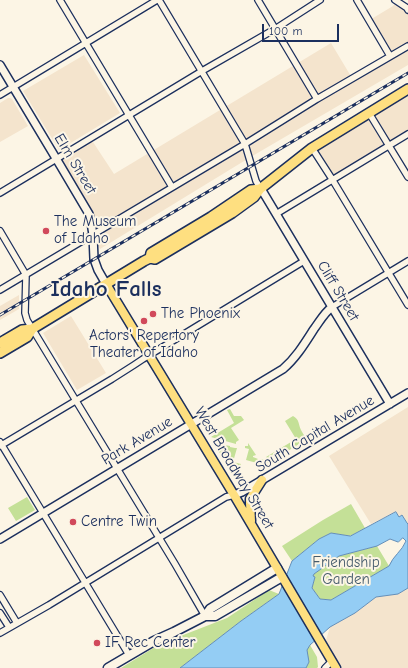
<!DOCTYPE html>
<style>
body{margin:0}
#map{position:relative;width:408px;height:668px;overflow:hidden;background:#fcf5e5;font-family:"Comic Neue",sans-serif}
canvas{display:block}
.scale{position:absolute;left:262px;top:24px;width:77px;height:18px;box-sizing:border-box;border:2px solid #1b2f5e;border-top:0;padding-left:5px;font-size:12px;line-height:14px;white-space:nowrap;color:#1b2f5e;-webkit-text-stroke:3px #fcf5e5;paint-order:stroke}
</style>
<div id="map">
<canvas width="408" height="668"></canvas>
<div class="scale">100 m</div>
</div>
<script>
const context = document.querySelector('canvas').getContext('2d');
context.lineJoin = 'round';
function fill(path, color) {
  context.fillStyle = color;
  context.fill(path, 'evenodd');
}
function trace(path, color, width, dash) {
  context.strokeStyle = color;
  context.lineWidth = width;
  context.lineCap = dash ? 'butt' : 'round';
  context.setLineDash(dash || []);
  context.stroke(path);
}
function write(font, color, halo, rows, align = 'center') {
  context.font = font + ' "Comic Neue",sans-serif';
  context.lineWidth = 4;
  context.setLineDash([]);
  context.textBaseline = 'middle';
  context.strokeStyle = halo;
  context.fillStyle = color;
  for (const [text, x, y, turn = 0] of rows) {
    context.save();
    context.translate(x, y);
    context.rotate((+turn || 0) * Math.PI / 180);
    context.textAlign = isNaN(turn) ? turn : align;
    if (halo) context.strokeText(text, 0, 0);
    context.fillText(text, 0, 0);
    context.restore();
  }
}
fill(new Path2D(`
 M397,1L408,7V65L249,158L100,249L93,235L91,222L57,159L91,139L114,174L331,43L352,78L390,56L368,21L393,6Z
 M84,55L120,113L59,150L23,91Z
 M408,94V134L332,179L315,152L371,116Z
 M8,98H10L12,99L28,126L0,142V103Z
 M19,295V309L0,320V306Z
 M71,316L106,373L77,390L43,333Z
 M408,407V524L407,523L402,515L399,517L396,512L371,524L329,456Z
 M408,588V668H325L332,661L324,647L330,627L355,613L376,597L398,594Z`), '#f4e4cd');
fill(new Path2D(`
 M230,409L234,416H241L244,420L231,428L239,440L236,442V444L211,437L234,423L227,410Z
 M293,416C300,420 298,424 301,430C303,434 306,438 308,441L302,445L299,444L283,454L282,457L272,462H269L264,465L246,460L249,449L245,448V446H248V443L256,455L253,456V457L258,459L259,461L261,459L267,461L268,460L266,457L296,439L285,421Z
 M214,443H215L230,446V447L235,448H237L233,462L241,464L237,477H234Z
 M27,497L35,510L16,521L8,508Z
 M351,504L365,528L350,536L331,533L319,539L292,561L282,546L323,520Z
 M377,546L389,566L331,600L320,599L312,588L315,577L313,576L314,574L339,556Z
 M269,590L279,594L241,621L180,668H121L160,644L227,618Z
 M310,645L317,657L318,667L317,668H306L309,662L306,650Z`), '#c4e097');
const water = new Path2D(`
 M396,512L399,517L402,515L407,523L408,524V588L398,594L376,597L355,613L330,627L310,645L307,650L309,662L306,668H180L241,621L279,594L292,561L319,539L331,533L350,536ZM403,538L406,541C402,551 393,556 389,566L331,600L320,599L312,588L315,577L313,576L314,574L339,556L377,546L390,539L398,542Z`);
fill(water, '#94cdf4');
trace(water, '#648eb8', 1);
const minor = new Path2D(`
 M60,0L172,187
 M159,0L245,144L256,181L262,191
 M258,0L317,99
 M357,0L390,56
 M395,0L407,8L408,10
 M0,95L157,0
 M369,113L408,177
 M312,148L332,179L408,305
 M0,193L202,71L275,29L320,0
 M276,214L408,134
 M0,231L26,275L25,313L27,320L175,564L205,616
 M0,290L245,144L317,99L408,46
 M332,307L408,261
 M0,442L129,655
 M0,446L112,379L134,365L143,359L304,261
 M0,595L17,623
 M0,613L9,627
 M0,633L49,605L226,497L234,495
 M325,668L332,661`);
const tertiary = new Path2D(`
 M0,65L60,165L89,214L91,222L93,235L94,259L98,270L106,284
 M263,192L390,404
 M234,495L242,492L408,393
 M0,539L283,369C296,358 305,343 314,329C320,321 324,313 332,307`);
const secondary = new Path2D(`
 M205,616H215L282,577
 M108,668L154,641L174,632L205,616L210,609L277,568`);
const primary = new Path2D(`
 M106,284L234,495L336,668
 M251,521L250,503V499L262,480`);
const trunk = new Path2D(`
 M150,258L151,253L211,217L251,190L260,189
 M0,343L22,330L32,329
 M0,353L27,337L32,329L144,261L150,258L155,259L232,213L254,197L260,189L312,148L408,89`);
trace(minor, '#1b2f5e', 8);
trace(tertiary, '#1b2f5e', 10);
trace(secondary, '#1b2f5e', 11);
trace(primary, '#1b2f5e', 11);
trace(trunk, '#1b2f5e', 12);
trace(minor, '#fcf5e5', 5.5);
trace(tertiary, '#fcf5e5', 7);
trace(secondary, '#fcf5e5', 8);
trace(primary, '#fedf80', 8);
trace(trunk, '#fedf80', 9);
const rail = new Path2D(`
 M0,315L408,73`);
trace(rail, '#1b2f5e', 3);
trace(rail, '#fcf5e5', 1.5, [4.5]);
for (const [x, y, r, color] of [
 [46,231,4,"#d1495b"],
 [153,314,4,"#d1495b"],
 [144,321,4,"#d1495b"],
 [73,522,4,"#d1495b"],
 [97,643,4,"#d1495b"]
]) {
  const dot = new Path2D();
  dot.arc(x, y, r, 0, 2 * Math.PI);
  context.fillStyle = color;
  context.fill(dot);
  trace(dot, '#fcf5e5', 1.5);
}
write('15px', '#1b2f5e', '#fcf5e5', [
 ["Elm Street",75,164,59],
 ["Cliff Street",338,291,59],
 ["South Capital Avenue",315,434,-31],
 ["Park Avenue",137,441,-31],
 ["West Broadway Street",234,468,59]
]);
write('15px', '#1b2f5e', '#fcf5e5', [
 ["The Museum",54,222],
 ["of Idaho",54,239],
 ["The Phoenix",161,314],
 ["Actors' Repertory",144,336,"center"],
 ["Theater of Idaho",144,353,"center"],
 ["Centre Twin",81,522],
 ["IF Rec Center",105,643]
], 'left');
write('15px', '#455b6c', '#fcf5e5', [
 ["Friendship",346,563],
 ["Garden",346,580]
]);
write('bold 23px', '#1b2f5e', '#fcf5e5', [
 ["Idaho Falls",106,289]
]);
</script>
